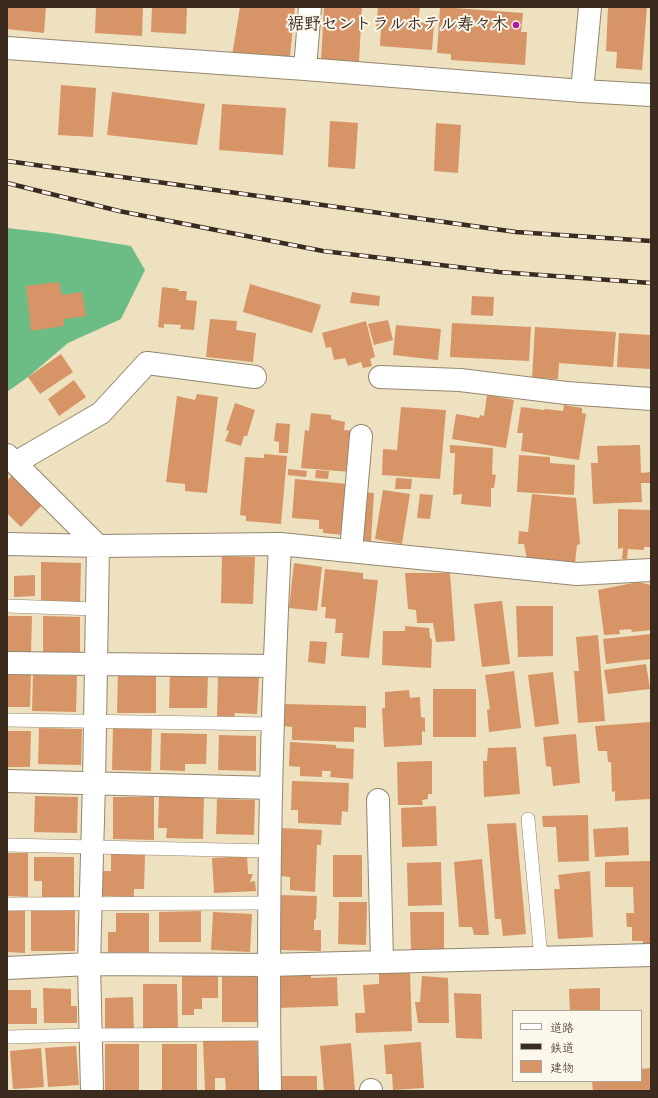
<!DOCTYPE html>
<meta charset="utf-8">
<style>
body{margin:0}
#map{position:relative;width:658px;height:1098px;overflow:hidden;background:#ede1c0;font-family:Itim,"Klee One",sans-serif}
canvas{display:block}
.frame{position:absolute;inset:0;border:8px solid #3b2a1e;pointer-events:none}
.legend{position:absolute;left:512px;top:1010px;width:130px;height:72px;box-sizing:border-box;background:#fbf7ec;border:1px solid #aea59a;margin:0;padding:5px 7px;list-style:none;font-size:12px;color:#3b2a1e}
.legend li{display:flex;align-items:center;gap:8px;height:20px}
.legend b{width:20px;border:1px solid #aea59a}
</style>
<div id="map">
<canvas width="658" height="1098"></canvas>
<div class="frame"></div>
<ul class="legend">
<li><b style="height:5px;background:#fff"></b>道路</li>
<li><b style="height:5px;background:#3b2a1e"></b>鉄道</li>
<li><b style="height:11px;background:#d69467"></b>建物</li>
</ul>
</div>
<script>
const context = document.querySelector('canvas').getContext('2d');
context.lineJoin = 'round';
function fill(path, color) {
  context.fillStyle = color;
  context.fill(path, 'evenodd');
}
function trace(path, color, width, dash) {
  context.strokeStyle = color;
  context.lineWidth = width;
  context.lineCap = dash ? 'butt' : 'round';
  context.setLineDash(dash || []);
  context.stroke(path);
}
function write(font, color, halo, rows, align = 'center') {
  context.font = font + ' Itim,"Klee One",sans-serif';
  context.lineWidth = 4;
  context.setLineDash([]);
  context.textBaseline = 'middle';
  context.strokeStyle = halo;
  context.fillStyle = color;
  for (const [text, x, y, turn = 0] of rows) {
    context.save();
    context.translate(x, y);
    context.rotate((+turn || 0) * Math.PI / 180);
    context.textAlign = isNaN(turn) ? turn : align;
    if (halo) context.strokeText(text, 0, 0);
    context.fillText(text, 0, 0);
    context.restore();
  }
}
fill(new Path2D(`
 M7,228L51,233L131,246L145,270L121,319L68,343L28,377L7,392Z`), '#6cbc86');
fill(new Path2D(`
 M7,7H46L44,33L7,29Z
 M96,7H143L142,36L95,33Z
 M152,7H187L186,34L151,32Z
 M240,7H295L290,56H232Z
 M324,7H362L359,62L321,60Z
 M378,7H420L418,22L434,24L432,50L380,46L381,29H376Z
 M440,7L523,13L521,32H527L525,65L451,60V54L437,53Z
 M608,7H647L642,70L616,68L617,52L606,51Z
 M61,85L96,88L93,137L58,135Z
 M112,92L205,104L197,145L107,135Z
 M222,104L286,108L283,155L219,150Z
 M330,121L358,123L355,169L328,167Z
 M436,123L461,125L458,173L434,171Z
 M59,282L62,295L82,292L86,316L64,319V326L31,331L26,286Z
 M250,284L321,305L312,333L243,312Z
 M162,287L179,289L178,291H187L186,300L197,301L194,330L180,329L181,325L164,324V328L158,327Z
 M352,292L380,296L379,306L350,303Z
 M472,296L494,297L493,316L471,315Z
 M210,319L237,321L236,330L256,333L253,362L206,357Z
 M388,320L393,340L374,345L368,324Z
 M366,321L375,357L370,359L372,366L363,368L361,362L348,366L345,358L334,360L331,347L326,348L322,333Z
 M452,323L531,327L529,361L450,357Z
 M396,325L441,329L438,360L393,355Z
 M535,327L616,332L613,367L559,363L558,379L532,378Z
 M619,333L651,335L650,369L617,367Z
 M61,354L73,372L40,394L28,377Z
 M74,380L86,397L59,416L48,399Z
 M197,394L218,397L207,493L185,491V484L166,482L177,396L195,400Z
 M487,395L514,400L506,448L452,439L456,414L479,418L480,415L484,416Z
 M235,403L255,410L247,436H244L241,446L225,441L229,431L226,430Z
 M564,405L582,408V413L586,414L579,460L521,451L523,433H517L521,407L544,410L545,409L563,411Z
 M401,407L446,410L440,479L382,475L383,449L397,450Z
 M311,413L331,415V419L345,422L344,430L356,431L351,472L301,468L305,430L309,431Z
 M276,423L290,424L288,453H279V442L274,441Z
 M450,445L493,448L492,474L496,475L494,488H491V507L461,504L462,494L453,495L455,453H450Z
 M640,445L641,473L651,472V483H641L642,502L593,504L591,463H598L597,446Z
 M264,454L287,456L281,524L246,521V516L240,515L245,457L264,458Z
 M519,455L550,457V463L575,465L574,495L517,492Z
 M288,469L307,471L306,477L288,475Z
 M316,470L329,471L328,479L315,478Z
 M12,475L42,505L21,527L7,513V481Z
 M396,478L412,479L411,489H395Z
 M295,479L348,484L345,535L323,533V529H319V520L292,518Z
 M383,490L410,494L402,544L375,539Z
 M363,492L374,493L371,541L358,540Z
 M420,494L433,495L430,519L417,518Z
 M532,494L576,498L580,544L577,545L575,563L527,560L524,544H518L519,531L528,532Z
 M618,509L651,510V547H644V550L628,549L627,559H622L623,548L618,549Z
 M222,556L255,557L253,604L221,603Z
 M41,562L81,563L80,604L41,603Z
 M294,563L322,567L317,611L289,608Z
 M325,569L363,573V579L378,580L369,658L341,656L343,633H335L336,619L325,618L326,607H321Z
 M405,573H450L455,641L436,642L433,623H417L416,610L408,609Z
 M35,575V596L14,597V576Z
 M638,582L651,585V630L632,632L631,629L619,630L620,634L604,635L598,590Z
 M502,601L510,664L482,667L474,604Z
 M516,606H553V656L518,657Z
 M7,616H32L31,652H7Z
 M43,616L80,617V652H43Z
 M405,626L429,628L430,638L432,639L431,668L382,665L383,631H405Z
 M651,634V659L606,664L603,639Z
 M598,635L605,721L578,723L574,671H579L576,637Z
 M310,641L327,642L325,664L308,662Z
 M646,664L650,689L608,694L604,670Z
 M118,670L156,671V713H117Z
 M7,671L31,672L30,707H7Z
 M514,671L521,728L489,732L487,710L490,709L485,675Z
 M170,672L208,673L207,708H169Z
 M553,672L559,724L535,727L528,675Z
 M33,675L77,676L76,712L32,711Z
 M218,676L259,677L257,714L235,713L234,717L217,716Z
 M433,689H476V737H433Z
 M409,690L410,698L420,697L421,717L425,718V732L422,731V745L384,747L382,708H385V692Z
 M283,704L366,706V728L354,727V742L292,740V727L283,726Z
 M651,722V799L615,801V791L612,792L611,762H608L607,751H598L595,726Z
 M39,728L82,729L81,765L38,764Z
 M113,728L152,729L151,771L112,770Z
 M7,731H31L30,767H7Z
 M161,733L207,734L206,764H185V771L160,770Z
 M576,734L580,783L553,786L551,767L546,766L543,737Z
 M219,735L256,736V771L218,770Z
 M290,742L336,745V748L354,749L353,779L330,777L331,771H322V777L300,776V767L289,766Z
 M516,747L520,794L484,797L483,761H487L488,748Z
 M432,761V794H428V799L422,800L423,805H398L397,762Z
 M292,781L349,783L348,812L342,811L341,825L298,823V810H291Z
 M35,796L78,797L77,833L34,832Z
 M159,796L204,797L203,839L166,838L167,828H158Z
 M113,797H154V840L113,839Z
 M217,799L255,800L254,835L216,834Z
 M436,806L437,846L402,847L401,808Z
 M588,815L589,861L558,862L556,827H543L542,816Z
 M516,823L526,934L503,936L501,919H495L487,824Z
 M628,827L629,855L595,857L593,829Z
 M282,828L322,830L321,845H317L315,892L290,890V877L280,876Z
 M7,853H28V897L7,896Z
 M111,853L145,855L144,889H134V897L102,896V871H111Z
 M333,855H362V897H333Z
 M247,856L248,874H253L250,882L255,881L256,891L214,893L212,858Z
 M34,857H74V898H42V881H34Z
 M482,859L489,935H474L472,927H459L454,862Z
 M651,861V948H643V941H632V927H627L626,913H634L633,887H605V862Z
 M441,862L442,905L408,906L407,863Z
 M590,871L593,937L558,939L554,889H560L558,875Z
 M279,895L317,896L316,919L314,920V930H321V951L278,950Z
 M339,902H367L366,945L338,944Z
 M31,908H75V951H31Z
 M7,909H25V953L7,952Z
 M201,911V942H159V912Z
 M213,912L252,914L250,952L211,950Z
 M410,912H444V952H411Z
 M116,913H149V952H108V932H116Z
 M410,972L412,1031L356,1033L355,1013H365L363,985L379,984V973Z
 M182,975L218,976V998H202V1009H194V1015H182Z
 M311,975V978L337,977L338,1006L277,1008L276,976Z
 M422,976L448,978L449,1023H418L415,1002H420Z
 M222,977H257V1022H222Z
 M143,984H177L178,1029H143Z
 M43,988L71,989V1006H77V1023H44Z
 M600,988V1011H570L569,989Z
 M7,990H31V1008H37V1024H7Z
 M454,993L481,994L482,1039L456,1038Z
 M133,997L134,1032H105V998Z
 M257,1038L259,1091H226L225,1078H215V1091H205L203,1040Z
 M421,1042L424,1088L393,1090L392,1074H386L384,1045Z
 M351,1043L355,1091H324L320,1046Z
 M105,1044H139V1091H105Z
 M162,1044H197V1091H162Z
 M76,1046L79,1085L48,1087L45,1048Z
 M41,1048L44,1087L13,1089L10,1051Z
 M651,1068V1091H593L592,1081H641V1069Z
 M276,1076H317V1091H276Z`), '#d69467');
const service = new Path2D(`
 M7,606L97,609
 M7,720L272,724
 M528,819L541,958
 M7,845L269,851
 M7,904L269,903
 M7,1037L91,1035L269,1034`);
const minor = new Path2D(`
 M7,48L305,69L582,91L651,95
 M305,69L310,7
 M582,91L590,7
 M380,377L460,380L566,393L651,399
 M7,455L98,546L94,783L89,964L92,1091
 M15,463L101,413L147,363L255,377
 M7,544L98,546L280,544L577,574L651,570
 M351,551L361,436
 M7,663L274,666
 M7,781L271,788
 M378,800L382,961
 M7,968L89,964L268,965L651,955
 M371,1090V1091
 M270,1091C267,908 271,726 280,544`);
trace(service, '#94866f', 14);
trace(minor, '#94866f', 24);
trace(service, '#fff', 13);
trace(minor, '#fff', 22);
const rail = new Path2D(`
 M7,161L516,232L651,241
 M7,183L119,211L323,251L499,272L651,283`);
trace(rail, '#3b2a1e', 4.5);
trace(rail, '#fbf7ec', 3, [9]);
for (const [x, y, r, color] of [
 [516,25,4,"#b5179e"]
]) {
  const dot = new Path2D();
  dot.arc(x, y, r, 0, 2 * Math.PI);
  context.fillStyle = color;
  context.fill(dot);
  trace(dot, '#fbf7ec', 1.5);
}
write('bold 17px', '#3b2a1e', '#fbf7ec', [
 ["裾野セントラルホテル寿々木",508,25]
], 'right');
</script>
